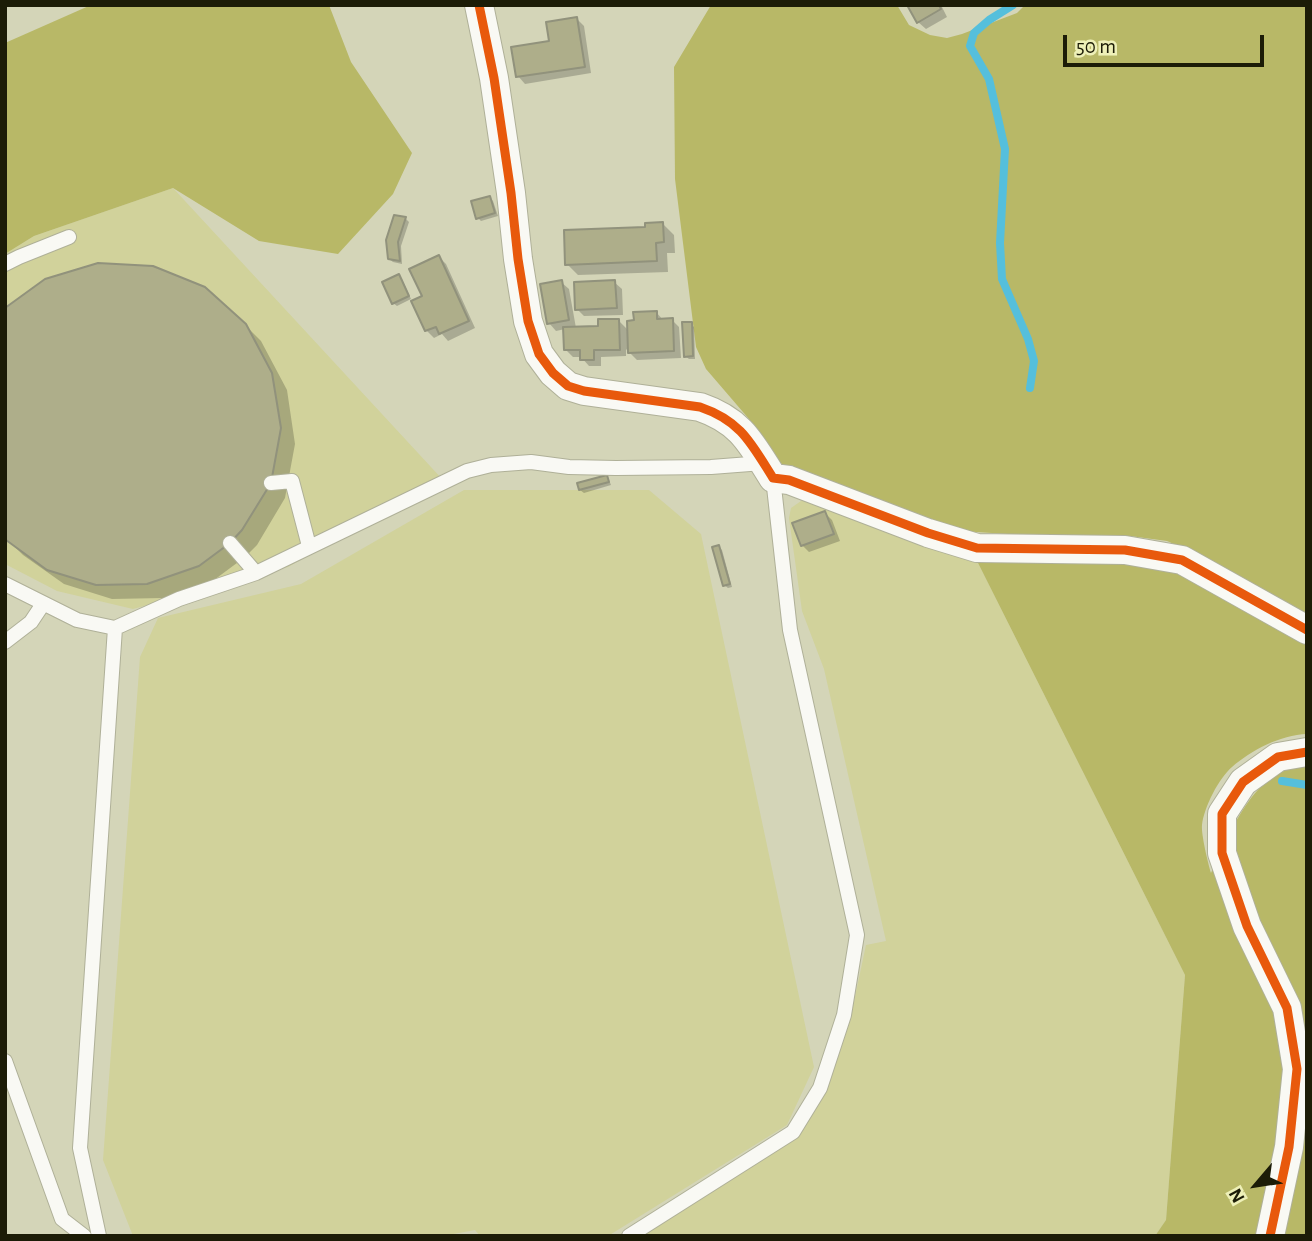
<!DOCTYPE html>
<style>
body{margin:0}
#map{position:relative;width:1312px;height:1241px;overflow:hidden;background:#d4d5b8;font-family:"Alegreya Sans",sans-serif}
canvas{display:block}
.frame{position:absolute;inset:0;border:7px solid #1c1c07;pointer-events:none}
.north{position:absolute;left:1221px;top:1150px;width:70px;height:70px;-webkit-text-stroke:5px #eef0b8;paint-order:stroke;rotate:241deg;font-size:19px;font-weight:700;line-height:28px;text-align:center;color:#1c1c07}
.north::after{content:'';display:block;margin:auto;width:24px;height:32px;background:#1c1c07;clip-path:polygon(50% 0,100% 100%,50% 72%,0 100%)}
.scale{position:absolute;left:1063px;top:35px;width:201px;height:32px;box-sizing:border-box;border:4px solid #1c1c07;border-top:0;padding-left:9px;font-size:21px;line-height:24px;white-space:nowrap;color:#1c1c07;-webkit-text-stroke:5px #eef0b8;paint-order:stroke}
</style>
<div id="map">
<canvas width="1312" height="1241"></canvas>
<div class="frame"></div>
<div class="north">N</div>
<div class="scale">50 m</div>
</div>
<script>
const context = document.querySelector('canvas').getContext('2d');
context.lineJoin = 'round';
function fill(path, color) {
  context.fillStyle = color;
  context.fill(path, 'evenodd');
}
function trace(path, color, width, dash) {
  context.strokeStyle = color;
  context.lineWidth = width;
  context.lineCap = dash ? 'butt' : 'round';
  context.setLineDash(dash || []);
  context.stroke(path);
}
fill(new Path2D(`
 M173,188L443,480L288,567L133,609L57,591L5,564V254L34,236Z
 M464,490H649L701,534L814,1067L787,1125L608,1236H480L475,1230L443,1236H133L103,1160L140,657L158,618L301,584Z
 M801,501H807L976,559L1185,975L1166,1220L1155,1236H640L798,1134L824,1093L850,1020L866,945L886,941L824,669L802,611L789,518L791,508Z`), '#d1d29b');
fill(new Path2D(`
 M91,5H329L351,62L412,153L393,194L338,254L259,241L173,188L34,236L5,254V43Z
 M711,5H897L909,25L930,35L947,38L962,34L1017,13L1025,5H1307V615L1201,556L1167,541L1130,536H1040L960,531L782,464L772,457L749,419L706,369L696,347L675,179L674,67Z
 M976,559L1134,562L1167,568L1307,643V734C1280,735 1252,750 1232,767C1219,778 1204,807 1202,825C1201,834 1208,863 1211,873C1231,833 1253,767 1307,766V1236H1155L1166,1220L1185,975Z`), '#b8b867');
fill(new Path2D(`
 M909,5H941L947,17L926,29L918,22Z
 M577,19L584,26L591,73L525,84L518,76Z
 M490,198L493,201L498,216L481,221L478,218Z
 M395,217L406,219L409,222L401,246L402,264L393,262L389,259Z
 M663,224L674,235L675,253H667L668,272L578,275L567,264L647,229Z
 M439,257L446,264L475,328L448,341L442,334L434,338L426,330L424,297Z
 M398,276L402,279L411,299L397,306L393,303Z
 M561,282L569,289L576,328H600L619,321L629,331L656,312L664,321L672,320L679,327L681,358L637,360L626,349V356L601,357V366H589L581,357H573L566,350L565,329L556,331L549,323Z
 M614,282L622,289L623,315L584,316L577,309Z
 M5,310L245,325L261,341L287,390L295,444L285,498L257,545L245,557L214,580L163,598L112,599L64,584L23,555L5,537Z
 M691,324L694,327L695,359H689L685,356Z
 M606,477L609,480L611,485L584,493L580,490Z
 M825,513L832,520L840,541L809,552L802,545Z
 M719,547L722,550L732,587L728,588L724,585Z`), '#0003');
trace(new Path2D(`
 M1013,5L989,20L974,33L970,46L989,79L1005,149L1000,243L1002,279L1028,339L1034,361L1030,388
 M1282,781L1307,785`), '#55bfdc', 8);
const building = new Path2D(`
 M907,5H939L941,9L917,23Z
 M577,17L585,67L516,77L511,47L549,41L546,22Z
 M490,196L495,213L476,219L471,201Z
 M394,215L406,217L398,242L400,261L388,259L386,240Z
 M663,222L664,242L656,243L657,261L565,265L564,230L645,227V223Z
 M439,255L469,321L439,334L436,327L425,331L411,301L422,296L409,269Z
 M98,263L153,266L205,287L246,324L272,373L281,428L271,483L242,530L230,543L199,566L147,584L96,585L47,570L6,540L5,308L45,279Z
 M399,274L409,296L392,304L382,282Z
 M562,280L569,320L547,324L540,284Z
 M615,280L617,308L575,310L574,282Z
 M657,311V319L673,318L674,351L628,353L627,321L634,320L633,312Z
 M598,319H619L620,350H594V360H580V350H564L563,327L598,326Z
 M682,322H692L693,356L684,357Z
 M607,475L609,482L579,490L577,483Z
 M825,511L834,534L801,546L792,523Z
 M719,545L730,584L723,586L712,547Z`);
fill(building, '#aeae8a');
trace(building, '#91927c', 2);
const lane = new Path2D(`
 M5,264L19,257L69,237
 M271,483L292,481L309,546
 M230,543L256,573
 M5,584L77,620L115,628L80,1148L99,1236
 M115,628L179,599L256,573L467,471L491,465L531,462L569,467L616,468L711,467L763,463
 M5,642L31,622L43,604
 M5,1061L62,1219L84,1236
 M629,1236L793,1132L820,1088L844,1015L857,935L790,630L773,478`);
const street = new Path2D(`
 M479,5L494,78L511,193L518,259L528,321L539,354L553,373L568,386L584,391L700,407C741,421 751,443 773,478L789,480L928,533L977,548L1125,550L1182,560L1307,630
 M1270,1236L1289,1147L1297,1069L1287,1008L1247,926L1222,853V814L1243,782L1278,757L1307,752`);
trace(lane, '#afb098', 16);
trace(street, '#afb098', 30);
trace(lane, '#f9f9f4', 14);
trace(street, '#f9f9f4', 28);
trace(new Path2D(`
 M479,5L494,78L511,193L518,259L528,321L539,354L553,373L568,386L584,391L700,407C741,421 751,443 773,478L789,480L928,533L977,548L1125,550L1182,560L1307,630
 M1270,1236L1289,1147L1297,1069L1287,1008L1247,926L1222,853V814L1243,782L1278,757L1307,752`), '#e8590c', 9);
</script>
